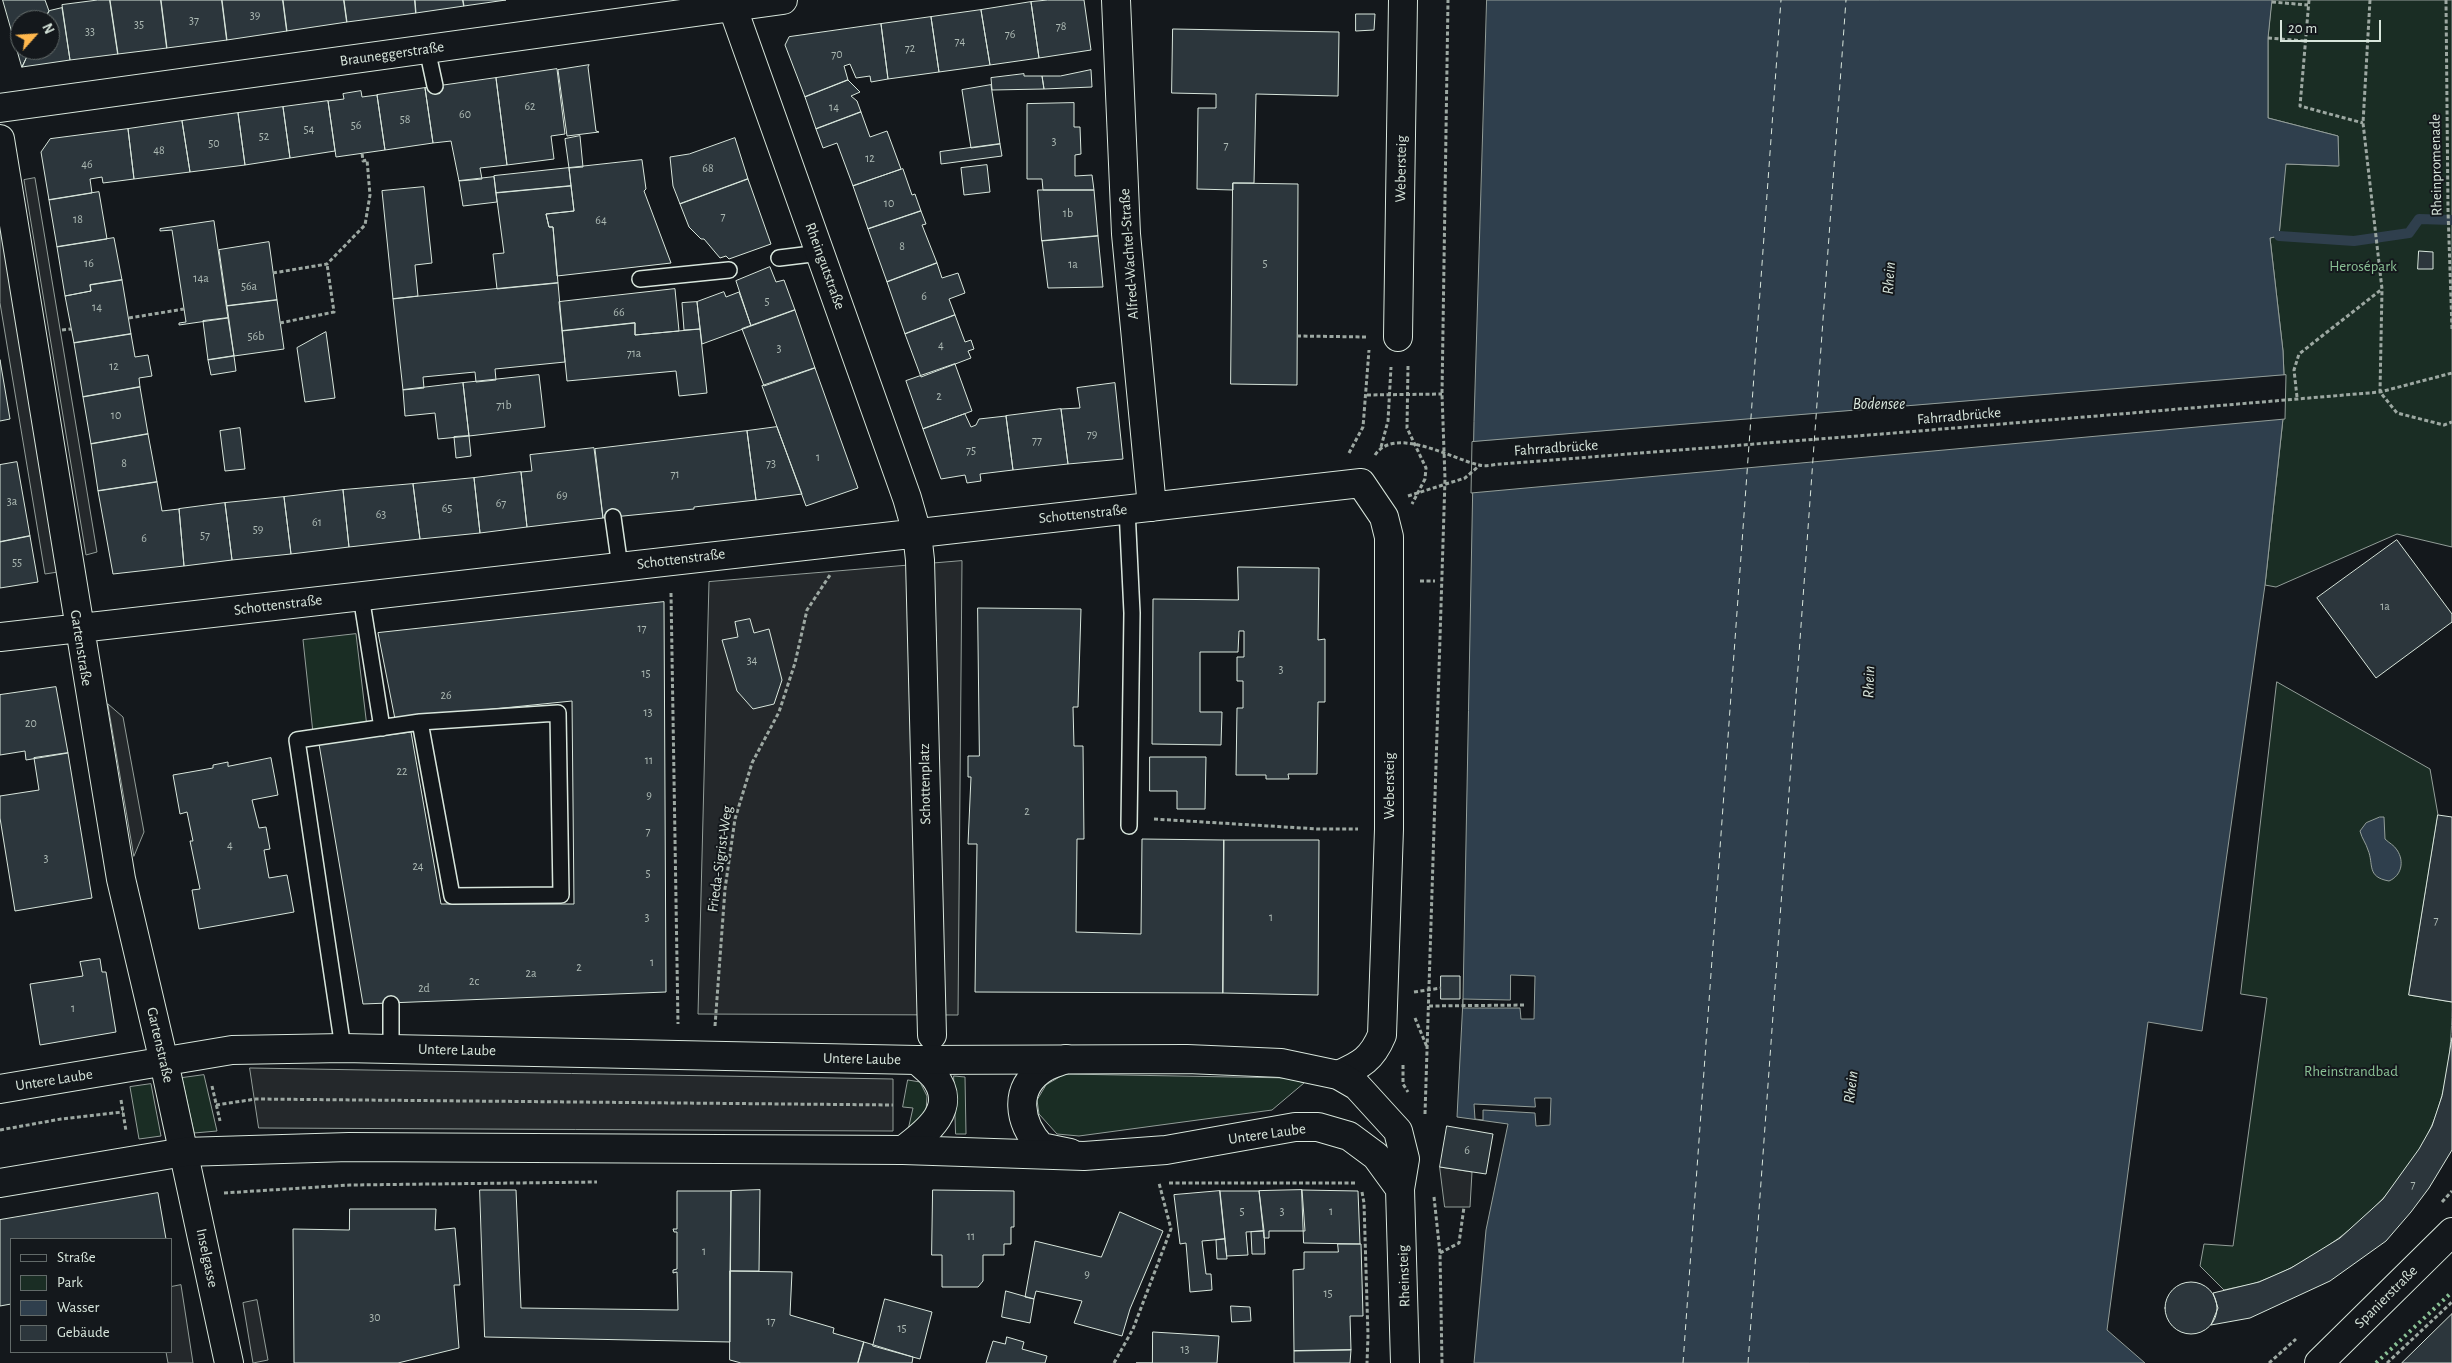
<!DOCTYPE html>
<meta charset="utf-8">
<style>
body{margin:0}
#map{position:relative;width:2452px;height:1363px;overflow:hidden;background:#14181c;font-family:"Alegreya Sans",sans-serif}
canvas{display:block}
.legend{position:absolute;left:10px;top:1238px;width:162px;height:115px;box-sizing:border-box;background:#14181c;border:1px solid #626a69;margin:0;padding:6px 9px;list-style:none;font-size:15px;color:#d8e6dc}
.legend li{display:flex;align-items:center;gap:10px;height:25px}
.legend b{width:25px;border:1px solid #626a69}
.north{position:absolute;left:10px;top:10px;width:50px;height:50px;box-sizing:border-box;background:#14181c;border:1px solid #626a69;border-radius:50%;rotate:64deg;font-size:14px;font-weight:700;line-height:20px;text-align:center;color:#d8e6dc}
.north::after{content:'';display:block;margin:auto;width:18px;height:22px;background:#ffb74d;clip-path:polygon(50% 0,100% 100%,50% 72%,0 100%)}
.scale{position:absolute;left:2280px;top:20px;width:101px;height:22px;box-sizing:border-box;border:2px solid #d8e6dc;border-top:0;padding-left:6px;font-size:15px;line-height:18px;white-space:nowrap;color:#d8e6dc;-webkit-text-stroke:4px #14181c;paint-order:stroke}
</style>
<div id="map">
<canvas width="2452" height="1363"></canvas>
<ul class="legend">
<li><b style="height:6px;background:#14181c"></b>Straße</li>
<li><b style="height:14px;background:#1a2d24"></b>Park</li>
<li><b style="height:14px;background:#2f3f4d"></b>Wasser</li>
<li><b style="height:14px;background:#2c363c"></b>Gebäude</li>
</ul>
<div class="north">N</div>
<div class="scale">20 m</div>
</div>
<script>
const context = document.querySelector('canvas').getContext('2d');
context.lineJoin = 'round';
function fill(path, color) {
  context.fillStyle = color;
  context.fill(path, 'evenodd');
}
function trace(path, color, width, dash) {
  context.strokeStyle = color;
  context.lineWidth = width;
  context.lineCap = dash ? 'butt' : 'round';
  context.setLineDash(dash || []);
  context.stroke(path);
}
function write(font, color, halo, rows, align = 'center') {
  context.font = font + ' "Alegreya Sans",sans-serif';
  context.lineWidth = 4;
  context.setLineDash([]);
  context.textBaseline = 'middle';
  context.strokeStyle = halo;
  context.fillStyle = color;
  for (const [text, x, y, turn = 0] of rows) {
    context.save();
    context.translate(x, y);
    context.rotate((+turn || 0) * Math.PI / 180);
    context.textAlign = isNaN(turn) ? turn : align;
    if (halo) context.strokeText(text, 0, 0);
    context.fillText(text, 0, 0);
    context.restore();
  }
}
const green = new Path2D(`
 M2272,0H2452V547L2397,534L2276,587L2265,585L2285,400L2283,351L2270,238L2279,236L2285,164L2338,166V136L2268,118V38Z
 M356,634L367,727L313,733L303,640Z
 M2277,682L2430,769L2438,815L2409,995L2452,1002C2452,1044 2448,1087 2432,1125C2402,1195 2331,1255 2261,1281C2249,1286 2236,1287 2224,1290L2200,1266L2204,1244L2233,1246L2267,998L2241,994Z
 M1065,1074L1290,1078L1304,1083L1272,1110L1079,1136L1057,1134L1039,1114L1037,1100L1046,1085Z
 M204,1075L217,1131L194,1133L182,1078Z
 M954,1076L965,1077L966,1134H956Z
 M908,1080L920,1082L927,1096L926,1112L908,1130L913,1108L903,1107Z
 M151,1084L161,1136L139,1139L130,1087Z`);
fill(green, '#1a2d24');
trace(green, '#939e99', 1);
const parking = new Path2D(`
 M35,178L97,552L86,555L24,180Z
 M0,220L58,572L45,574L0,303Z
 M962,561L958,1015L698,1014L709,582Z
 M108,704L123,717L144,832L134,856Z
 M250,1068L893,1079V1131L259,1128Z
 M1440,1167L1472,1172L1470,1207H1445Z
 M181,1285L193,1363H168L166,1352H171V1287Z
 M257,1300L268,1360L253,1363L243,1303Z`);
fill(parking, '#24282b');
trace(parking, '#939e99', 1);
const water = new Path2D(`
 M1487,0H2272L2268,38V118L2338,136L2339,166L2286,164L2279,236L2270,238L2283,351L2285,400L2265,585L2202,1031L2148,1022L2107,1330L2145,1363H1474L1486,1230L1508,1124L1457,1117L1463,999L1474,422Z
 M2380,817H2384L2385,839C2389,843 2394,845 2397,850C2405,862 2401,876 2389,881C2366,877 2374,864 2368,850C2366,843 2362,839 2360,831L2366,823Z`);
fill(water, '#2f3f4d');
trace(water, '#939e99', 1);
const pier = new Path2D(`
 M2286,375L2285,419L1471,493L1472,442Z
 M1511,975L1535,976L1534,1019H1521L1520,1008H1463V999L1510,1000Z
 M1535,1098H1551L1550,1125L1536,1126L1535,1113L1483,1110V1120L1475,1119L1474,1104L1535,1107Z`);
fill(pier, '#14181c');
trace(pier, '#939e99', 1);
trace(new Path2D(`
 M2279,236L2354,241L2409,233L2419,219L2452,220`), '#2f3f4d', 10);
trace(new Path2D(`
 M1683,1363L1781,0
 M1748,1363L1846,0`), '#d8e6dc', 1, [6, 5]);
const building = new Path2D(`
 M3,0H45L49,11L44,20H20V50H30L22,67Z
 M98,0H110L118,54L70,60L62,5Z
 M110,0H161L167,48L118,54Z
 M161,0H222L227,40L167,48Z
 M222,0H283L287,31L227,40Z
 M283,0H344L347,22L287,31Z
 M344,0H415L416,13L347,22Z
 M415,0H463L464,6L416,13Z
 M463,0H506L464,6Z
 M1048,0H1084L1091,50L1039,58L1031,2Z
 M1031,2L1039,58L990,65L981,10Z
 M62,8L70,60L22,67L30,50H50V20H44L49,11Z
 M981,10L990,65L939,72L931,17Z
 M1356,14H1375L1374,30L1356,31Z
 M931,17L939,72L888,79L881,24Z
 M881,24L888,79L871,82L870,76L856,78L850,64L844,66L848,80L805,97L785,45L789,37Z
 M1173,29L1339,32L1338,96L1256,94L1254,183H1233V190L1197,189L1198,108H1216V94L1172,93Z
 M589,65L588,67L596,131L599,132L567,136L558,70Z
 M557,69L565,134L551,136L554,159L507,165L496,78Z
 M1091,70L1092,87L1044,89L1042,76H1060Z
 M1024,74V76H1042L1044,89L992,90L991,78Z
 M496,78L507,165L480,168L482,179L459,181L451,141L433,143L425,88Z
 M848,80L860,92L851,96L857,101L861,112L816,129L805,97Z
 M991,85L1000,144L971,148L962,90Z
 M425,88L433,143L385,150L377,95Z
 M361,91L362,97L377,95L385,150L336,157L328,101L344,99L343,94Z
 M328,101L335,151L290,158L283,107Z
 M1074,103V127H1080L1081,154L1075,155V176L1092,175L1094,190H1043L1042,179H1027V104Z
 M283,107L290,158L245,165L238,113Z
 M861,112L870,137L887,131L901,169L853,186L837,143L823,148L816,129Z
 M238,113L245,165L190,172L182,121Z
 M182,121L190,172L134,179L128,129Z
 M128,129L134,179L103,183L102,177L90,179L92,193L49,200L41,152L50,139Z
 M580,136L583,167L569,168L565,139Z
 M735,138L748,179L680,204L673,186L670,157L689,154Z
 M1000,144L1002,156L941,164L940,152Z
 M642,160L646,189L644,191L671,263L557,276L553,227H549L546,214L574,211L569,168Z
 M987,165L990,192L964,195L961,168Z
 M569,168L571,186L496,193L494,176Z
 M903,169L912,195L915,194L921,211L868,229L853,186Z
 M494,177L497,202L463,206L459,181Z
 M748,179L771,244L729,259L726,256L720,258L704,239H701L689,227L680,204Z
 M1233,183L1298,184L1297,385L1231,384Z
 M571,186L574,211L546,214L549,227H553L558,283L497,289L493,254L504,253L496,193Z
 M424,187L432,263L415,265L418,296L393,299L382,191Z
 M1038,190H1094L1098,236L1042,241Z
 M99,192L107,239L57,247L49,200Z
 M921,211L926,224L922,225L937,263L887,282L868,229Z
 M214,221L228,318L179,325V323L186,322L172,230L160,231V229Z
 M1098,236L1103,287L1048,288L1042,241Z
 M114,238L122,280L90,285L91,291L65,296L57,247Z
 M269,242L277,300L227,306L219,250Z
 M2419,251L2433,252V269H2418Z
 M937,263L942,278L958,273L965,293L949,299L955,315L905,334L887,282Z
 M770,267L776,282L784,280L795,310L751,326L736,281Z
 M122,280L131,334L74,343L65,296L91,291L90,285Z
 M558,283L565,362L495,369L496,380L476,382L475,372L423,377L424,388L403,390L393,299Z
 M675,289L679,331L635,335V323L562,331L559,302Z
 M724,292L726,297L739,292L751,326L702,344L697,302Z
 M277,300L284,349L234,356L227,306Z
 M697,302L700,329L684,330L682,303Z
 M795,310L815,368L764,386L742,329Z
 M955,315L965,342L971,340L974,349L968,351L971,358L921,377L905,334Z
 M228,318L234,356L208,360L203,321Z
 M635,323V335L700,329L707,393L679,396L676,371L567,381L562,331Z
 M326,332L335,398L305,402L297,348Z
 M131,334L135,357L148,355L152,376L139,378L140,387L83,397L74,343Z
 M234,356L236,371L211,375L208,360Z
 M0,360L10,419L0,421Z
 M955,364L972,411L923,429L906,381Z
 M815,368L858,488L806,506L762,386Z
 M539,375L545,427L469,436L463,383Z
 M463,383L469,436L438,439L435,413L405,416L403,390Z
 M1115,383L1123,459L1068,464L1061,409L1080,408L1077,388Z
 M140,387L148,434L91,444L83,397Z
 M1061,409L1068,464L1013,470L1006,416Z
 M965,414L971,427L976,425L979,419L1006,416L1013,470L980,474L981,481L967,483L965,475L941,479L923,429Z
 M777,427L802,494L756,500L747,431Z
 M240,428L245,469L225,471L220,431Z
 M747,431L756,500L694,507V509L603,518L595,449Z
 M148,434L157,482L98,491L91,444Z
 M469,436L471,456L456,458L454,437Z
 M594,448L603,518L527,527L521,472L532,471L530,455Z
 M17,462L30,536L0,542V465Z
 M521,472L527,527L480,533L474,478Z
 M474,478L480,533L420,539L413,484Z
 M157,482L162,511L179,509L184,566L113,574L98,491Z
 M413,484L420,539L349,547L343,490Z
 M343,490L349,547L291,554L284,497Z
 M284,497L291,554L232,560L225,503Z
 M225,503L232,560L184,566L179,509Z
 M30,536L38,582L0,588V542Z
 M2397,540L2452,614V622L2376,678L2317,598Z
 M1238,567L1319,568L1318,640L1325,639V702H1318L1317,774H1288L1289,779H1266V775H1236L1237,708H1243V681H1237V657H1244V631H1239L1238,652H1200V712H1222L1221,745L1152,744L1153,599L1238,600Z
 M664,602L666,992L363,1004L319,744L411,732L441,904H574L572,701L395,719L378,633Z
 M978,608L1081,609L1078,707H1073L1074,746H1083L1084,839H1077L1076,932L1141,934L1142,839L1224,840L1223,993L975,992L977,844H968L971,777H968V756H979Z
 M750,619L754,633L769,629L782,680L774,704L753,709L737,691L722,640L738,637L735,622Z
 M56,687L68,753L26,760L25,751L0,755V695Z
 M68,753L92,898L15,911L0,818V796L39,790L34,758Z
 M1150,757H1206L1205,809H1177V791H1150Z
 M271,758L278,795L252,800L259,828L266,827L270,849L264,850L269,878L287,875L294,912L199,929L192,890L200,889L190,841H193L187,812L180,814L173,775L213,768V765L228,762V766Z
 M2438,815L2452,817V1002L2409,995Z
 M1224,840H1319L1318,995L1223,993Z
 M100,959L102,972H106L116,1032L40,1045L30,984L83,976L80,962Z
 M1441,976H1460V999H1441Z
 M2452,1038V1150L2429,1188L2411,1212L2386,1241L2330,1281L2250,1318L2211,1325L2218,1308L2213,1293L2259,1282L2291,1268L2340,1238L2383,1199L2419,1149L2432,1126L2442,1096Z
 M1447,1126L1493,1134L1486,1174L1440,1167Z
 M480,1190H516L521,1308L678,1310L677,1272L673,1273V1270L677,1269V1232H674L673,1229H677V1191H731L730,1342L485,1337Z
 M760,1190L759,1271H730L731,1191Z
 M933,1190L1014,1191V1227H1011V1244H1004V1255H983V1281L978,1287H942V1255H932Z
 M1302,1190L1358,1191L1360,1244L1304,1243Z
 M1302,1190L1305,1231H1269V1238H1264L1259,1191Z
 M1220,1191H1259L1264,1231L1246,1232L1248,1255L1227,1256Z
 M1220,1191L1225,1239L1202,1241L1206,1274H1211L1212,1290L1190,1292L1186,1243L1180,1244L1174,1195Z
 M158,1193L166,1239H11V1304L0,1306V1220Z
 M350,1209H436L435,1230L455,1228L460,1285H454L459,1348L398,1363H294L293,1229L349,1230Z
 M1120,1212L1163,1231L1130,1309L1122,1336L1074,1323L1082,1301L1036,1291L1034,1299L1025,1297L1035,1241L1101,1257Z
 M1264,1231L1265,1254H1252L1251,1232Z
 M1225,1239L1227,1259H1217L1216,1240Z
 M1338,1244H1361L1363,1316H1350L1351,1350L1294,1351L1293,1270L1304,1269V1252H1338Z
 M730,1271L792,1272L790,1315L834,1328L833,1333L864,1342L858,1363H741L730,1360Z
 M2165 1308a26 26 0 1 1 52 0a26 26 0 1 1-52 0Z
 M1006,1291L1034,1299L1030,1323L1002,1317Z
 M885,1299L932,1312L920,1359L873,1346Z
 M1231,1306L1250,1307L1251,1321L1232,1322Z
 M2452,1314V1363H2402Z
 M1153,1332L1219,1336L1217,1363H1136H1152Z
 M1007,1337L1024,1342L1022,1349L1047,1356L1045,1363H986L993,1341L1005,1344Z
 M864,1342L913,1357L912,1363H858Z
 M1351,1350L1350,1363H1294V1351Z`);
fill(building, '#2c363c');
trace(building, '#d8e6dc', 1);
const lane = new Path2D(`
 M427,49L435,86
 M779,258L820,253
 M640,279L729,270
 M1127,509L1132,613L1129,826
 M613,517L620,567
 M361,596L382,728
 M558,713L561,895L452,896L420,722Z
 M391,1004V1049
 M343,1048L297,740L420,722`);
const street = new Path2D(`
 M730,0L907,498L917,533L920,560L932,1035
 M1116,0L1126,234L1152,507
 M0,108L783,0
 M0,139L121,879L164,1062L229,1363
 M1398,337L1403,0
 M0,637L1361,483L1384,517L1389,537V829L1382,1035C1372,1059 1361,1065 1338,1075
 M1066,1059C1059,1062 1050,1064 1044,1068C1012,1088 1019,1123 1041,1147L1070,1153
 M903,1150C927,1132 959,1108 934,1076C929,1070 922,1065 917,1060`);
const secondary = new Path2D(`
 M0,1089L232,1050L343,1048L917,1060L1187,1059L1281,1063L1338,1075L1357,1086L1398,1131L1405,1159L1400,1189L1405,1363
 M0,1183L184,1152L349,1147L903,1150L1084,1156L1166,1150L1295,1127H1318L1349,1136L1376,1156L1400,1189`);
const primary = new Path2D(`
 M2319,1363L2452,1232`);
trace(lane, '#d8e6dc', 18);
trace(street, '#d8e6dc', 30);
trace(secondary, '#d8e6dc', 30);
trace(primary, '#d8e6dc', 30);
trace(new Path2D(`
 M2309,0L2300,106L2363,123
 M2370,0L2363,123L2382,289L2380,392L2397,413L2444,425L2452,422
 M2446,0L2448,210L2452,329
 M2272,2L2308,5
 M2268,38L2305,41
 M273,273L327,264L365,225L370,195L367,160L363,161L362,153
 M129,318L184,309
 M280,323L334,312L327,264
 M62,330L71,329
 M1297,336L1367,337
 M1408,366L1407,428L1426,468L1425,479L1412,504
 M1367,395L1442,394
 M2297,397L2294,370L2299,354L2382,289
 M1381,447L1388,421L1391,367
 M1349,453L1363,427L1369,350
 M1375,455C1395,425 1452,459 1479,465C1486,467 1495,464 1502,464L1907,432L2380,392L2452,373
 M1408,496L1465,478L1480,465
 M1420,581H1435
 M671,593L678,1024
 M1154,819L1318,829H1358
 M1414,992L1441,988
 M1429,1006L1526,1005
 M1415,1018L1427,1047
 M715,1026L725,889L735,819L752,763L779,712L795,663L807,610L830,575
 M1403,1065V1084L1408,1092
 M212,1086L220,1121
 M121,1100L126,1131
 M216,1105L256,1099L893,1105
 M1425,1114L1445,479L1442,394L1448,0
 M0,1130L61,1119L123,1112
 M1169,1183H1357
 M1362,1192L1364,1203L1368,1336L1367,1363
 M224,1193L350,1185L597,1182
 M1434,1197L1440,1253L1442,1363
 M2442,1202L2452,1191
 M1440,1253L1459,1243L1464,1207
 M1114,1363L1133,1329L1171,1229L1159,1183
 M2269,1363L2296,1339
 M2387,1363L2452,1302`), '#9da8a2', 3, [4, 2.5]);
trace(lane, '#14181c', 15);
trace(street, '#14181c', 28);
trace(secondary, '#14181c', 28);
trace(primary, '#14181c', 28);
trace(new Path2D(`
 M2376,1363L2452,1292`), '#8ac095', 4, [2.5, 4]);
write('12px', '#adbab4', null, [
 ["39",255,15],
 ["37",194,20],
 ["35",139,24],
 ["78",1061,26],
 ["33",90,31],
 ["76",1010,34],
 ["74",960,41],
 ["72",910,48],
 ["70",837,54],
 ["62",530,106],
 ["14",834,107],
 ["60",465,114],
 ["58",405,119],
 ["56",356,125],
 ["54",309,129],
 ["52",264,136],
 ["3",1054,141],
 ["50",214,143],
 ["7",1226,145],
 ["48",159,150],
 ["12",870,158],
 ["46",87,164],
 ["68",708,168],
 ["10",889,203],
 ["1b",1068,213],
 ["7",723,216],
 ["18",78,219],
 ["64",601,220],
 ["8",902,246],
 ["16",89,263],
 ["5",1265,263],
 ["1a",1073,264],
 ["14a",201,278],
 ["56a",249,286],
 ["6",924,296],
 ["5",767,301],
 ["14",97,307],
 ["66",619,312],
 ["56b",256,336],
 ["4",941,345],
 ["3",779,348],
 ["71a",634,353],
 ["12",114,366],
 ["2",939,396],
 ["71b",504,405],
 ["10",116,415],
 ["79",1092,434],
 ["77",1037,440],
 ["75",971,450],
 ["1",818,457],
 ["8",124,463],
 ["73",771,463],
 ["71",675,474],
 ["69",562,495],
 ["3a",12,501],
 ["67",501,503],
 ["65",447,508],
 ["63",381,514],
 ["61",317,522],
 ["59",258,529],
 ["57",205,535],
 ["6",144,538],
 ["55",17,562],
 ["1a",2385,606],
 ["17",642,628],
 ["34",752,660],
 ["3",1281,669],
 ["15",646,673],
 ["26",446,695],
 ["13",648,712],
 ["20",31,723],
 ["11",649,760],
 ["22",402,771],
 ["9",649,795],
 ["2",1027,811],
 ["7",648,831],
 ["4",230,845],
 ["3",46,858],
 ["24",418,866],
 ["5",648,873],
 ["3",647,917],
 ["1",1271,917],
 ["7",2436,920],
 ["1",652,962],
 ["2",579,967],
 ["2a",531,973],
 ["2c",474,981],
 ["2d",424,988],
 ["1",73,1008],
 ["6",1467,1150],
 ["7",2413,1184],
 ["5",1242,1211],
 ["3",1282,1211],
 ["1",1331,1211],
 ["11",971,1236],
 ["1",704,1251],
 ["9",1087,1274],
 ["15",1328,1293],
 ["30",375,1317],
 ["17",771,1321],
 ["15",902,1328],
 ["13",1185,1349]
]);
write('15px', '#d8e6dc', '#14181c', [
 ["Brauneggerstraße",392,54,-8],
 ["Rheinpromenade",2436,165,-91],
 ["Webersteig",1401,169,-89],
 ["Alfred-Wachtel-Straße",1129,254,-94],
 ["Rheingutstraße",825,266,70],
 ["Fahrradbrücke",1959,416,-5],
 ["Fahrradbrücke",1556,448,-4],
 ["Schottenstraße",1083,514,-6],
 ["Schottenstraße",681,559,-7],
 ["Schottenstraße",278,605,-7],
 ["Gartenstraße",81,648,81],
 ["Schottenplatz",925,784,-91],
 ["Webersteig",1389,786,-90],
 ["Frieda-Sigrist-Weg",720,859,-82],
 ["Gartenstraße",160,1045,77],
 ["Untere Laube",457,1050,1],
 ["Untere Laube",862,1059,1],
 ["Untere Laube",54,1080,-9],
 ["Untere Laube",1267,1134,-8],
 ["Inselgasse",207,1258,78],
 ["Rheinsteig",1404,1276,-92],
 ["Spanierstraße",2386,1297,-45]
]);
write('15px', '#8ac095', '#14181c', [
 ["Herosépark",2363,266],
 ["Rheinstrandbad",2351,1071]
]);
write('italic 16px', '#d8e6dc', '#14181c', [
 ["Rhein",1889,278,-86],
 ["Bodensee",1879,404],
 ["Rhein",1869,682,-88],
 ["Rhein",1851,1087,-83]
]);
</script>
